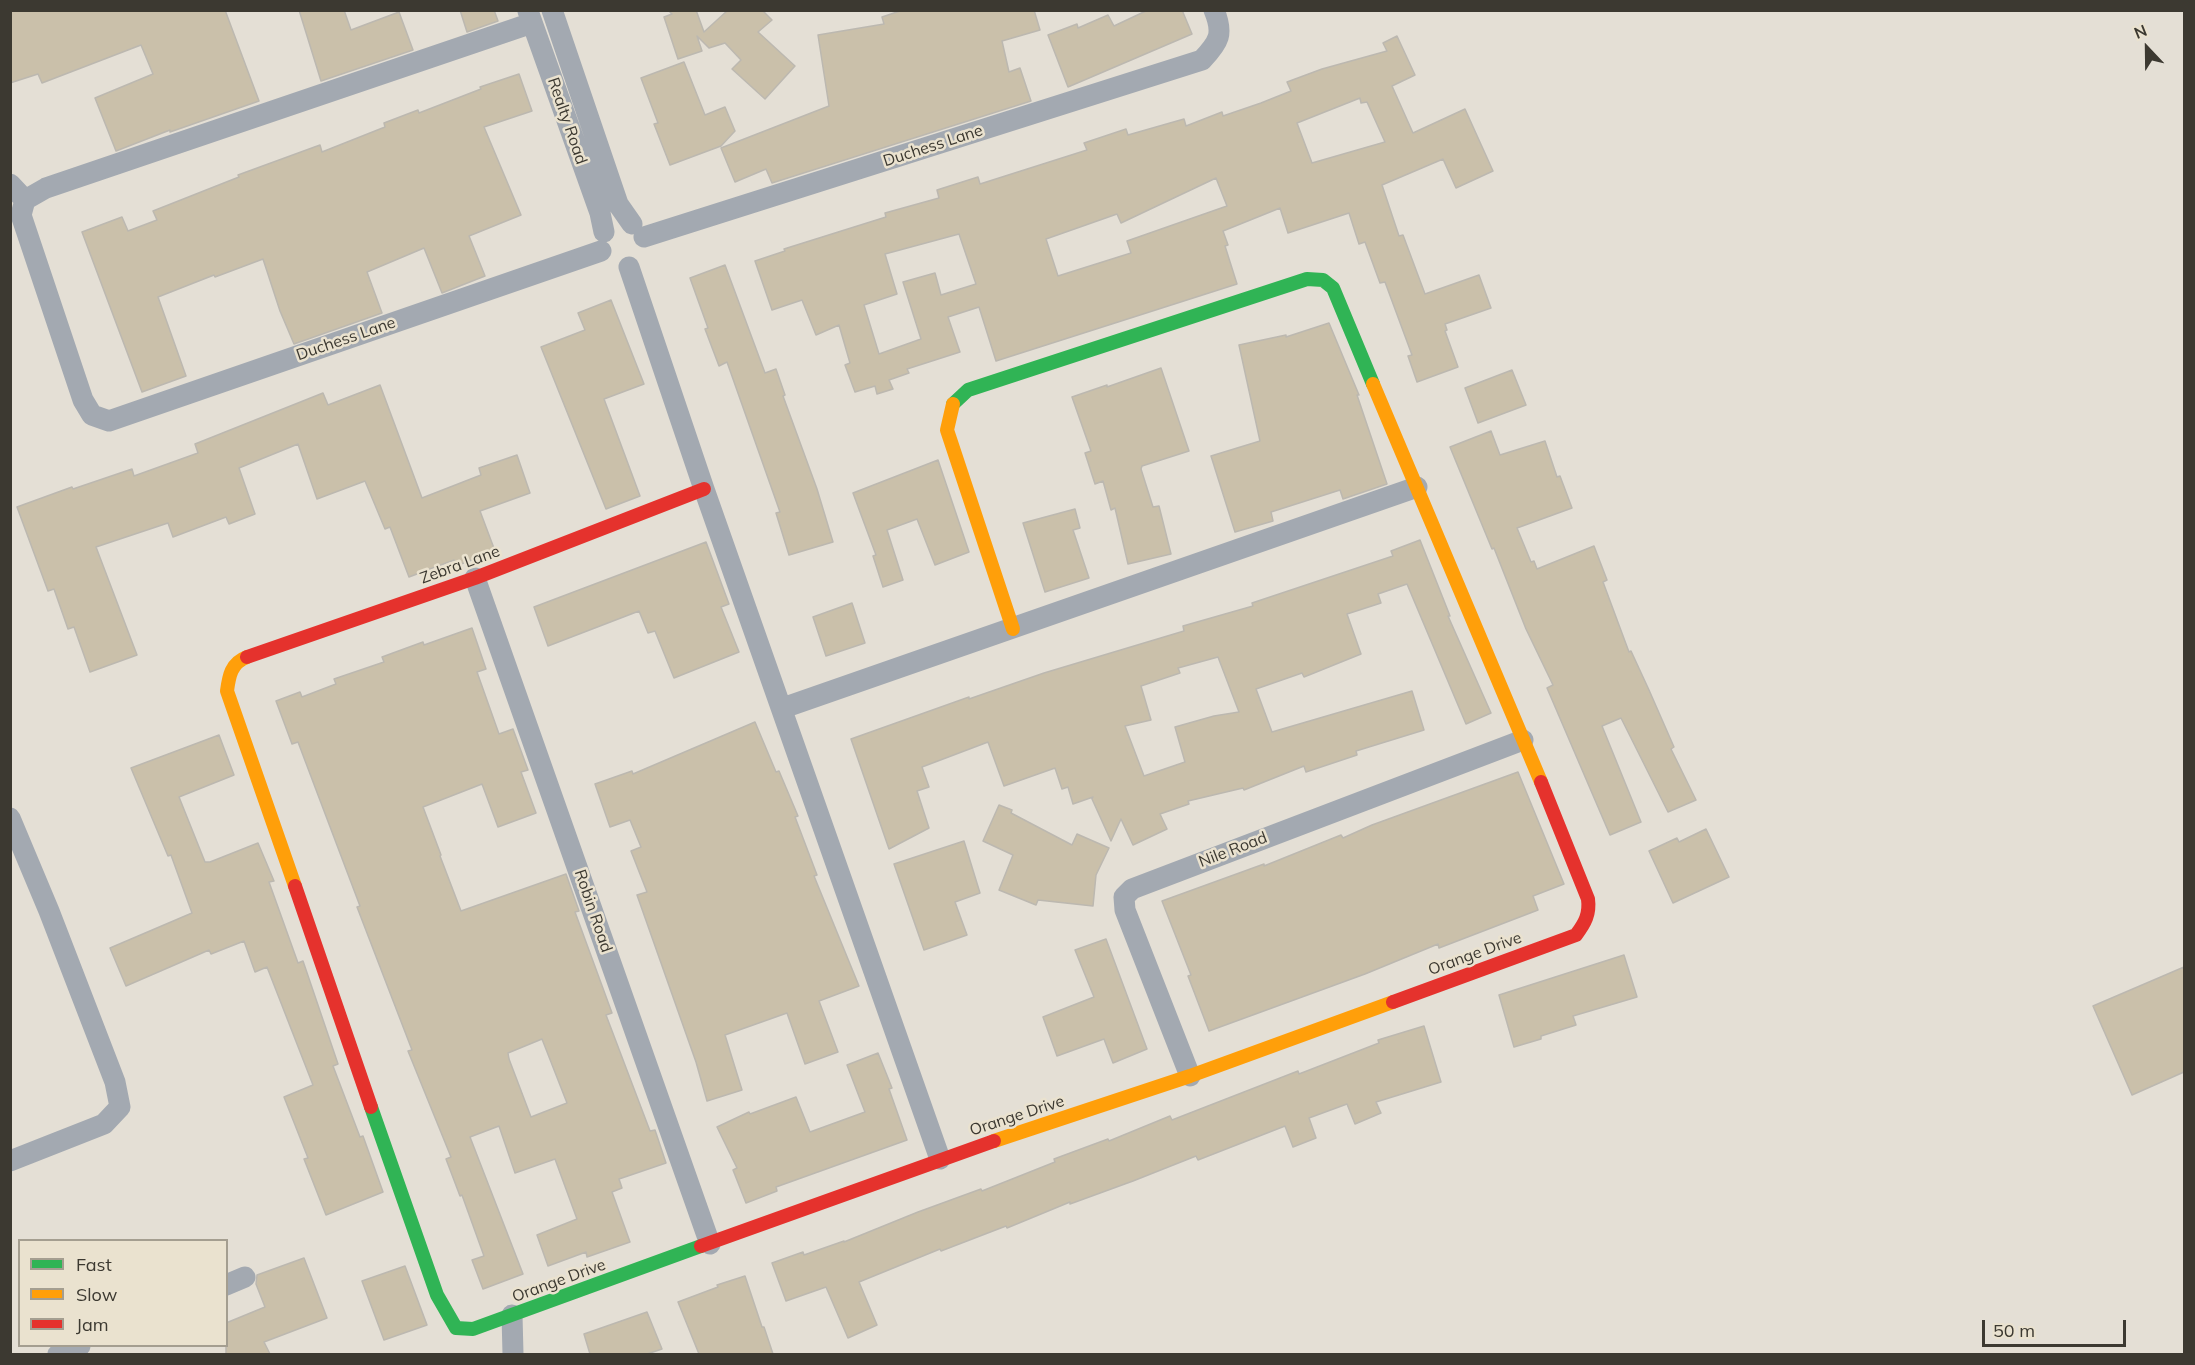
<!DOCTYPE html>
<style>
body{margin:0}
#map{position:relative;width:2195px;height:1365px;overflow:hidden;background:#e4dfd5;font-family:Mulish,sans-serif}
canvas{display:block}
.frame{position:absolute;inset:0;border:12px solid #3c3931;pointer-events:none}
.legend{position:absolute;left:18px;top:1239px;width:210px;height:108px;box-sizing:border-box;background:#eae2cf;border:2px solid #a49e90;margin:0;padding:8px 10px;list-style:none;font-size:18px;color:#3c3931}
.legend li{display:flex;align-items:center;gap:12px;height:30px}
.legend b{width:30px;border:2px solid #a49e90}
.north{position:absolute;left:2117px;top:18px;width:60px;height:60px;-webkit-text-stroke:4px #eae2cf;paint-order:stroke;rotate:338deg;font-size:16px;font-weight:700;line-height:24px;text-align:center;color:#3c3931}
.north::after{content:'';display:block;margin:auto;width:21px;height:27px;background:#3c3931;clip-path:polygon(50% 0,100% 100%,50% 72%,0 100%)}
.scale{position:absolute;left:1982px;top:1320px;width:144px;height:27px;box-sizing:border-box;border:3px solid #3c3931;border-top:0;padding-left:8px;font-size:18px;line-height:21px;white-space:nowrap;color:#3c3931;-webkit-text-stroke:4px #eae2cf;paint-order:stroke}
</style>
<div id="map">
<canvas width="2195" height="1365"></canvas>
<div class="frame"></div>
<ul class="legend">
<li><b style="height:8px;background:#30b455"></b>Fast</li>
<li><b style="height:8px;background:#ff9f0a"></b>Slow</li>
<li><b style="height:8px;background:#e5322d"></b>Jam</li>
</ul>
<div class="north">N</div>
<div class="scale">50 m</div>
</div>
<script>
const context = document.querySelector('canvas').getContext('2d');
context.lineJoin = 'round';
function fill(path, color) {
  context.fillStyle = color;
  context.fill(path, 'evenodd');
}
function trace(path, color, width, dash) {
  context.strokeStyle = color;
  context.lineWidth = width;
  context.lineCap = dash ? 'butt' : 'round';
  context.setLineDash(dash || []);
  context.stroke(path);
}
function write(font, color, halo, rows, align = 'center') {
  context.font = font + ' Mulish,sans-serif';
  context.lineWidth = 5;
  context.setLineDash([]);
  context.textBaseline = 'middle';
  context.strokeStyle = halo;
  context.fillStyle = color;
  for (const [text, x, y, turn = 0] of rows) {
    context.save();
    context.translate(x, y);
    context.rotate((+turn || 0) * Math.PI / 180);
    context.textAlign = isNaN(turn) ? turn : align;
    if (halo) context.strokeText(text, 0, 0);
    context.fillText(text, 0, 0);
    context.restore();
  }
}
const building = new Path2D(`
 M10,10H225L259,101L170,132V130L116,151L95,98L153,74L141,45L42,83L38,74L10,83Z
 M299,10H344L351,30L399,12L413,50L321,81Z
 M460,10H494L498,21L467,32Z
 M668,10H696L704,32L728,10H762L772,20L758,32L795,66L765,99L732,69L741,60L725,43L709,48L697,36L702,51L678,59L664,17L672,14Z
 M903,10H1034L1040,30L1002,41L1009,72L1020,68L1031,101L772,183L766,169L735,182L721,148L829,106L818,35L884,24L882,17Z
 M1148,10H1182L1192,34L1068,87L1048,35L1077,24L1078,28L1108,15L1114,26Z
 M1397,36L1415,75L1392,86L1413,133L1465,109L1493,171L1456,188L1443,159L1382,185L1399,236L1403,235L1425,294L1479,275L1491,308L1445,324L1447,330L1445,331L1458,367L1417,382L1408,356L1412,355L1385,282L1380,283L1365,242L1359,244L1349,213L1288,233L1280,208L1223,231L1228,245L1225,246L1237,284L996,361L979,307L948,317L960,352L907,369L909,373L889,380L893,389L877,394L875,386L855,392L845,365L850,363L839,325L816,335L802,300L772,310L755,261L785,251L784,249L886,217L885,213L939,198L937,190L978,177L980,184L1087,150L1084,143L1126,129L1128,135L1184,119L1186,126L1222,112L1223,116L1261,103L1291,91L1287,82L1322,69L1387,51L1383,43ZM1360,98L1361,103L1367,102L1385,142L1312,163L1297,123ZM1216,178L1227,206L1127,241L1131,253L1058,276L1046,239L1117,214L1121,223ZM959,234L976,284L941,295L935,273L903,282L921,339L879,354L864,305L897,294L885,254Z
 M684,62L705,115L725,107L735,131L721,146L670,165L654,124L658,123L641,78Z
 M519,74L532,111L484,127L521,215L469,236L485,276L442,293L424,248L367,272L382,313L294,344L280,311L263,259L215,277L214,275L158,297L186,376L142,392L82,232L122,217L128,231L157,220L153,211L239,177L238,175L320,145L322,152L385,127L384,123L418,110L419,113L481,89L480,87Z
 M725,265L765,373L776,369L785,395L783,396L817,489L833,542L789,555L776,513L780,512L727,362L719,366L705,329L708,328L690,278Z
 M611,300L644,384L604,399L640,496L606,509L541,347L585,330L578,313Z
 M1329,323L1359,395H1357L1387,484L1343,499L1340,490L1271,512L1273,521L1235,532L1211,456L1260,441L1239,345L1286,335V337Z
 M1161,368L1189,451L1142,466L1141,469L1153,507L1159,506L1171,554L1128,564L1115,508L1111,510L1103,481L1095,484L1085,453L1091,451L1072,397L1107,385V387Z
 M1512,370L1526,405L1478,423L1465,388Z
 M380,385L422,498L481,475L479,468L517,455L530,493L480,511L495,551L456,566L454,560L409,577L390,527L385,529L365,481L317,499L298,444L239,468L255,514L229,524L226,517L173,537L168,523L96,547L137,655L90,672L74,627L68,629L54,589L48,591L17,507L72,487L73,489L132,469L134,476L198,453L195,444L323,393L328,405Z
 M1491,431L1500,455L1545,441L1557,477L1560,476L1572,508L1517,528L1531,562L1534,561L1537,569L1594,546L1607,580L1603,582L1629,652L1631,651L1649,690L1674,747L1671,749L1696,800L1668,812L1621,718L1602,726L1641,822L1610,835L1547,688L1553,685L1526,629L1494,548L1492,549L1450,447Z
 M938,460L969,552L935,565L917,519L887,530L903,580L883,587L873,556L876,555L853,493Z
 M1075,509L1080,528L1073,530L1089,578L1045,592L1023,523Z
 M1420,540L1450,616H1448L1491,713L1466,724L1407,584L1378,594L1381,603L1347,614L1361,654L1304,677L1302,673L1256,689L1272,732L1412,691L1424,730L1356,751L1357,755L1306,772L1304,766L1244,790L1243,788L1188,801L1189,804L1160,814L1167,829L1133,845L1121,819L1111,841L1092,799L1093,797L1073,804L1068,787L1062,789L1055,768L1004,786L988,742L922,767L929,787L917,791L929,828L889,849L851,739L969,697V699L1044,673L1184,631L1183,626L1253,606L1252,603L1393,556L1391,551ZM1218,657L1239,712L1214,716L1175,727L1185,762L1144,776L1125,726L1151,720L1141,686L1180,673L1178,668Z
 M706,542L729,604L721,607L739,652L674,678L655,631L648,633L639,611L548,646L534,607Z
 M852,603L865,643L826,656L813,617Z
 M472,628L486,669L477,672L499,734L513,729L528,770L521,772L536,813L498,827L482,784L423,807L441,855L440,856L461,911L566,874L579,911L575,912L612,1013L606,1015L650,1131L655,1130L666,1163L619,1179L622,1188L612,1192L630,1242L587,1257L586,1252L548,1266L537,1235L577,1219L555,1159L515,1173L499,1126L470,1137L523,1274L483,1289L472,1260L484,1256L462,1195L460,1196L446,1159L451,1157L408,1051L412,1050L357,907L360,906L318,795L298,742L292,744L276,701L300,692L302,697L336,684L334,679L384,662L382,657L423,642L424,645ZM542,1039L567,1103L531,1117L509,1059L508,1053Z
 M755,722L776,772L779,771L798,816L795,817L817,875L814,876L859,986L819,1001L838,1052L805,1064L787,1013L725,1035L742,1090L707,1101L696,1062L637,895L647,892L631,851L641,847L630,820L610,827L595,784L632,771L633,774Z
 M219,735L234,775L179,797L205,862H210L258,843L274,881L269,882L298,963L303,961L338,1064L333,1066L360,1137L363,1136L383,1192L326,1215L304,1159L308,1158L284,1097L313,1085L267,967L255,972L244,941L211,954L209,950L126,986L110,948L192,913L171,855L168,856L131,768Z
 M1518,772L1564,884L1533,896L1538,910L1439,948L1438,944L1365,974L1209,1031L1188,976L1191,975L1162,901L1264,864V866L1341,835L1343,838L1372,825Z
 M999,805L1012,810L1011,813L1072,845L1077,834L1109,848L1096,875L1093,906L1038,900L1036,905L999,890L1013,855L983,841Z
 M1706,829L1729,877L1673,903L1649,851L1677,838L1679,842Z
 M964,841L980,893L955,902L967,935L924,950L894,864Z
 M1106,939L1147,1049L1113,1063L1104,1039L1057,1056L1043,1017L1094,997L1075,950Z
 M1624,955L1637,997L1573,1016L1576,1025L1541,1036V1039L1514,1047L1499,995Z
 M2184,967V1072L2132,1095L2093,1006Z
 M1424,1026L1441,1082L1376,1102L1381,1113L1355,1124L1347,1104L1309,1118L1316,1138L1293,1147L1285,1126L1198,1160L1196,1156L1133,1181L1070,1204V1202L1007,1228L1006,1226L941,1251L940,1249L859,1282L877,1325L848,1338L826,1287L786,1301L772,1263L803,1252L804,1255L844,1241V1242L918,1212L981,1189L982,1191L1055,1162L1054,1159L1108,1139L1109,1141L1170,1116L1172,1120L1298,1071L1299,1074L1379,1043L1378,1040Z
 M878,1053L892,1088L889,1089L907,1140L776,1187L777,1191L746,1203L733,1170L737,1168L717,1127L749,1112L750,1114L796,1097L810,1132L865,1112L847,1065Z
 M304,1258L327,1318L264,1342L270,1354H226V1323L265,1307L256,1284L257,1275Z
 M405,1266L427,1325L384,1340L362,1281Z
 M745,1276L762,1327H764L773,1354H699L678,1302L718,1287L717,1285Z
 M647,1312L662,1349L647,1354H590L584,1334Z`);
fill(building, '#cac0aa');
trace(building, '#bcb8b0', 1.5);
trace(new Path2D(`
 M552,10L618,204L632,224
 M528,11L600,213L604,232
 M532,23L46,188L25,200L21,215L83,400L92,415L109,421L601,251
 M10,184L25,200
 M644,237L1202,60C1219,42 1224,34 1214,10
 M629,267L704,489L940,1159
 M475,578L710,1244
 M783,708L1417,487
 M10,818L49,911L115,1082L120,1107L104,1124L10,1161
 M1190,1076L1125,910L1124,897L1132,889L1523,740
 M226,1285L245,1277
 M512,1315L513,1354
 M58,1354L80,1346`), '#a3a9b1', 21);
trace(new Path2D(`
 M953,404L968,390L1307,279L1323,280L1333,288L1373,384
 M371,1107L437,1295L456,1328L473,1329L701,1246`), '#30b455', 14);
trace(new Path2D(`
 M1373,384L1541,782
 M953,404L947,430L1013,629
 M247,657C231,663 229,676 227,691L295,886
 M994,1141L1190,1076L1393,1002`), '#ff9f0a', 14);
trace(new Path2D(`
 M247,657L475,578L704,489
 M295,886L371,1107
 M1393,1002L1576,935C1585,923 1590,914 1588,899L1541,782
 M701,1246L994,1141`), '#e5322d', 14);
write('16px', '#3c3931', '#eae2cf', [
 ["Realty Road",567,121,71],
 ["Duchess Lane",933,146,-18],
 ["Duchess Lane",346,339,-19],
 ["Zebra Lane",460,565,-20],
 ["Nile Road",1233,850,-21],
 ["Robin Road",593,911,71],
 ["Orange Drive",1475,954,-20],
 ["Orange Drive",1017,1116,-18],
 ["Orange Drive",559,1281,-20]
]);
</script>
